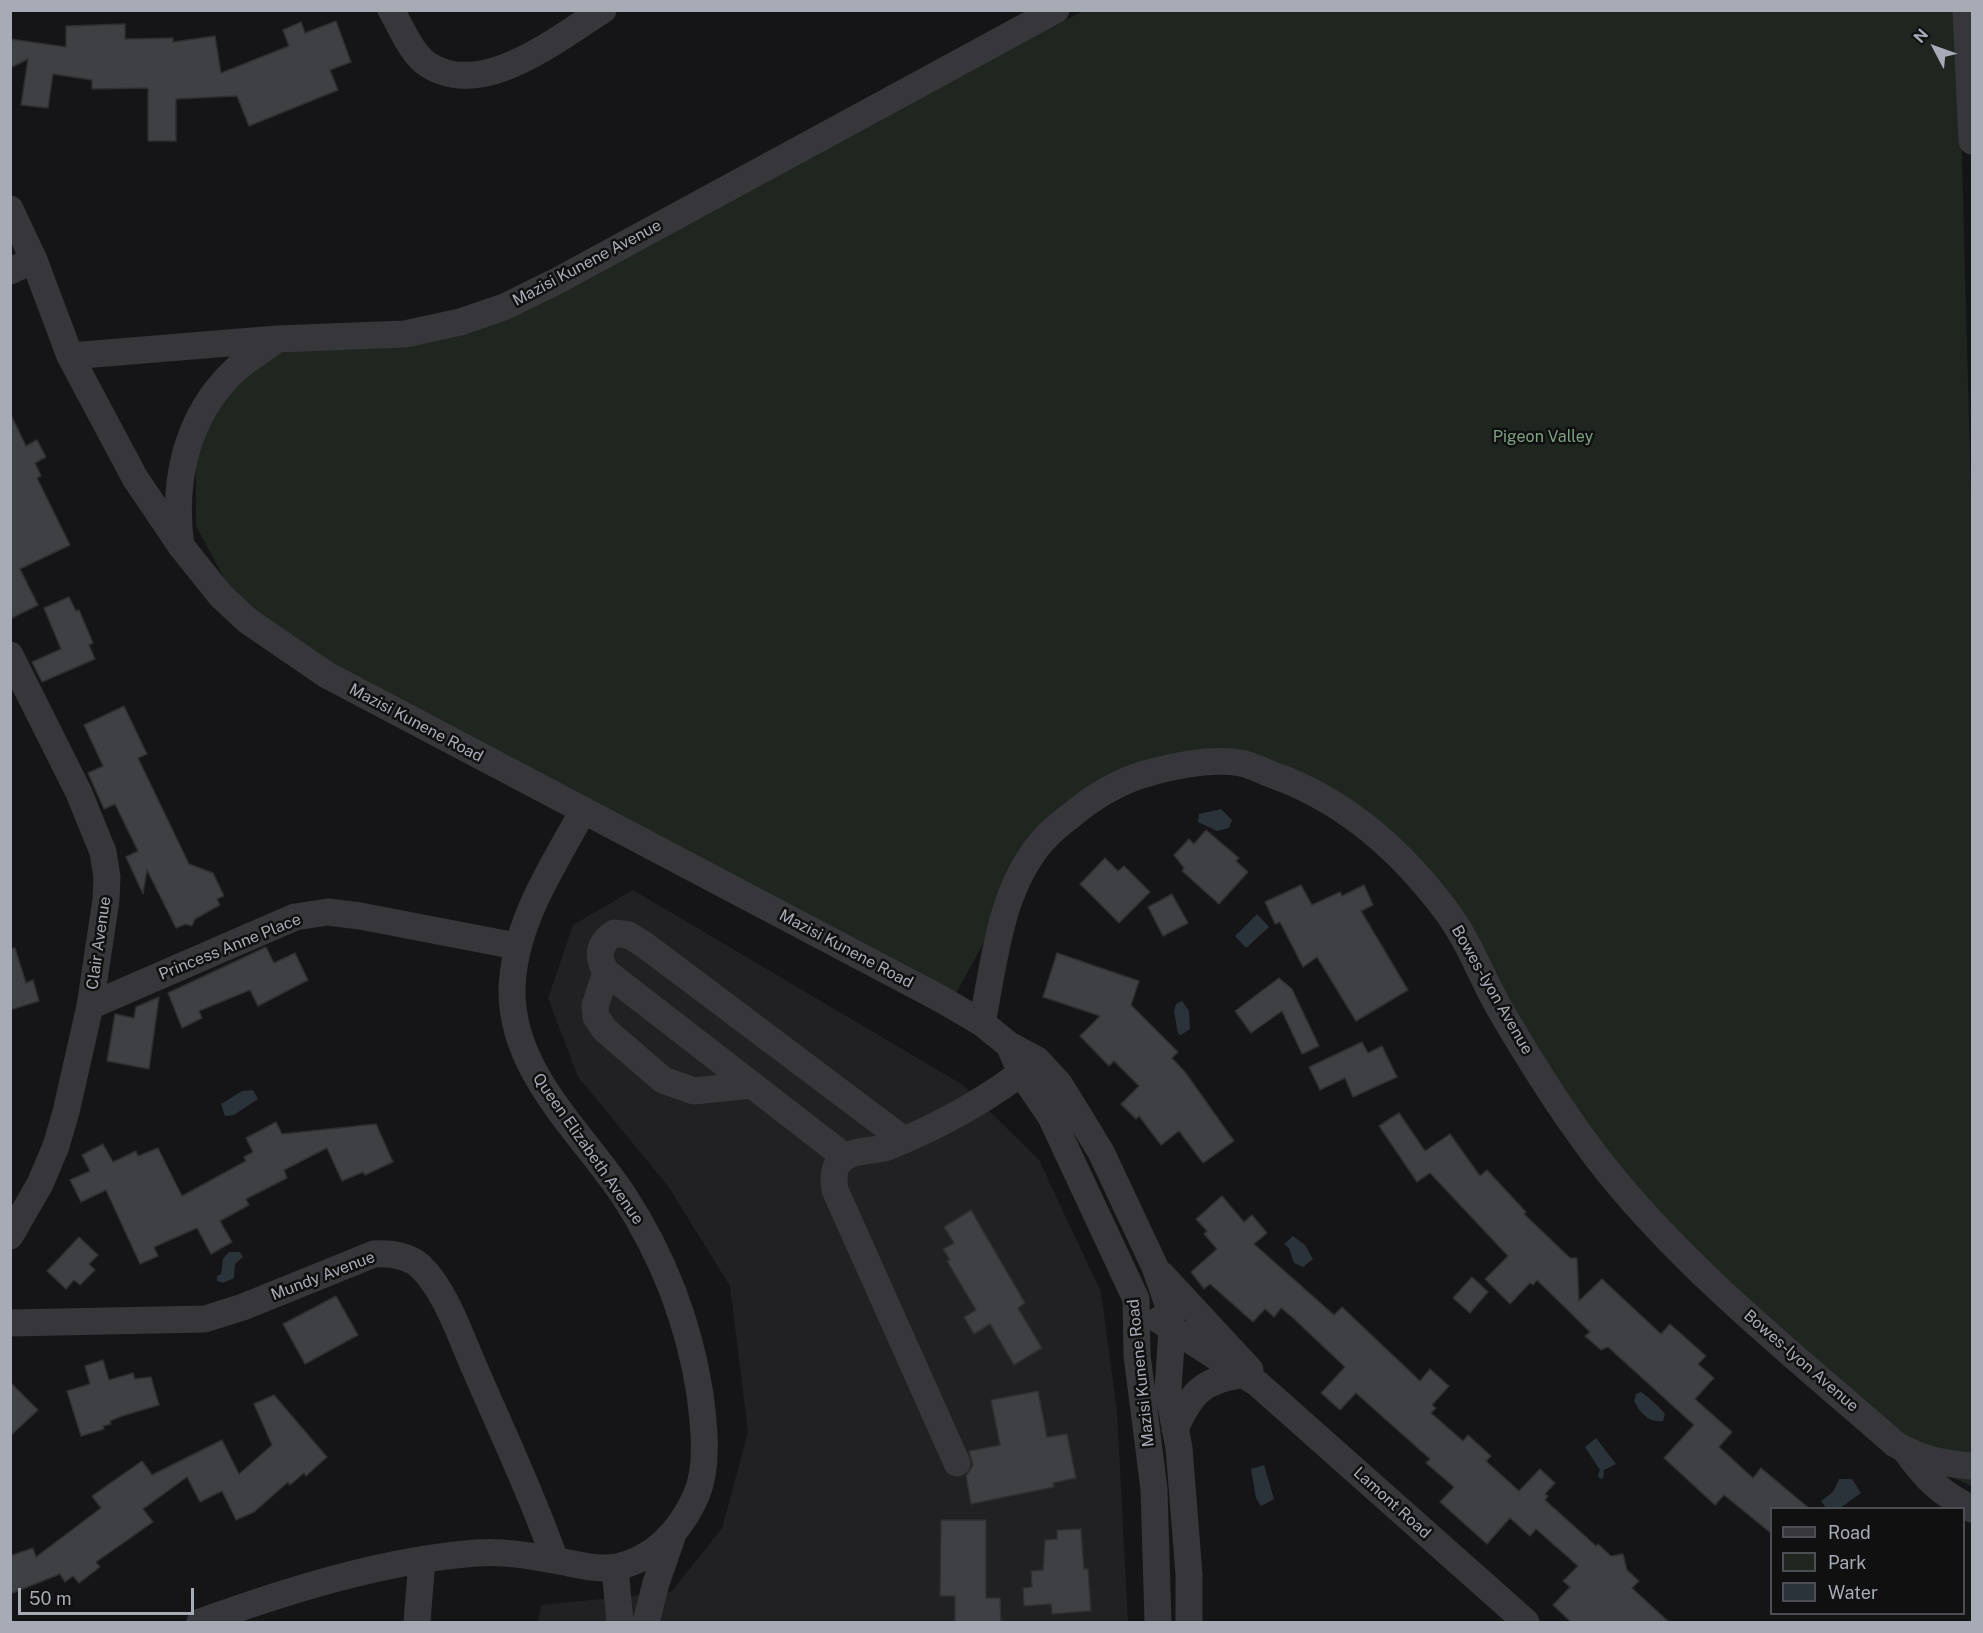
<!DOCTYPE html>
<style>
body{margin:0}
#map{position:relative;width:1983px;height:1633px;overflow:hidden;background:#151416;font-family:"Public Sans",sans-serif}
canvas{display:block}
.frame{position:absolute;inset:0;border:12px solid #a7abb6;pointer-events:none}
.legend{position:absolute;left:1770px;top:1507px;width:195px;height:108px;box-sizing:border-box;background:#101011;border:2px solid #4c4e53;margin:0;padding:8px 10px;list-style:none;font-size:18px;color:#a7abb6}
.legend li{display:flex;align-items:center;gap:12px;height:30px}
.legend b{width:30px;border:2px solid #4c4e53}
.north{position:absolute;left:1905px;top:18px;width:60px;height:60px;-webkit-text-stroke:4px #101011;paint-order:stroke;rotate:311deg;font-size:16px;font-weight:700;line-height:24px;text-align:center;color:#a7abb6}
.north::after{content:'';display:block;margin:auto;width:21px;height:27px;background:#a7abb6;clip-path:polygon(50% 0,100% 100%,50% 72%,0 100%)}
.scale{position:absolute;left:18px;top:1588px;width:176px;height:27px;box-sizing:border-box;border:3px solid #a7abb6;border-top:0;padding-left:8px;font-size:18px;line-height:21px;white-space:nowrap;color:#a7abb6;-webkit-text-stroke:4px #101011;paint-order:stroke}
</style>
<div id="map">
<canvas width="1983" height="1633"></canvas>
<div class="frame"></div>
<ul class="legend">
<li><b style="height:8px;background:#36363b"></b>Road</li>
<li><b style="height:16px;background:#1f2620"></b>Park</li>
<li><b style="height:16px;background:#2b333a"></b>Water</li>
</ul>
<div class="north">N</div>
<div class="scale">50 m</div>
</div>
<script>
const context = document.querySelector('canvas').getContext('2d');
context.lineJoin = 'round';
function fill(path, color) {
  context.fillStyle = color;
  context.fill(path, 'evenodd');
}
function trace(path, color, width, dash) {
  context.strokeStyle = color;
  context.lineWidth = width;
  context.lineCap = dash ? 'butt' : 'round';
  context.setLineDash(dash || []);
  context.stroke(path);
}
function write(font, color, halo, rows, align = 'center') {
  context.font = font + ' "Public Sans",sans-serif';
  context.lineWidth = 5;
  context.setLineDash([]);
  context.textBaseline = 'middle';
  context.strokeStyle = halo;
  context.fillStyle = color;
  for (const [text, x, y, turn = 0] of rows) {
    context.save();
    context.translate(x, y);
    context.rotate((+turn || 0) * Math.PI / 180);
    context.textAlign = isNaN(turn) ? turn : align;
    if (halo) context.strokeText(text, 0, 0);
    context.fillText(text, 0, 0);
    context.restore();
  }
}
fill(new Path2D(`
 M633,890L963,1085L1039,1160L1101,1292L1117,1412L1128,1622H538L541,1605L671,1592L722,1528L748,1432L730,1286L668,1186L578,1077L548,998L573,925Z`), '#212123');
fill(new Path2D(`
 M1083,11H1958L1972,533V1486L1904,1457L1661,1239L1501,1003L1385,849L1273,778L1176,769L1088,808L1005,904L948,1008L254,634L196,526V440L226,385L278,352L519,313Z`), '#1f2620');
fill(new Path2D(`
 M1221,809L1232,820L1229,828L1217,831L1198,822L1199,814Z
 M1257,914L1269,927L1246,948L1235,936Z
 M1182,1001L1189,1011L1190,1029L1181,1035L1178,1034L1174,1011L1176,1004Z
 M253,1090L258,1099L234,1115L225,1116L221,1104L242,1091Z
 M1293,1236L1305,1245L1313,1259L1303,1267L1294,1263L1289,1248L1284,1244Z
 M229,1252H240L243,1257L235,1264L234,1278L223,1283L217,1281V1276L221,1274L223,1259Z
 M1641,1392C1645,1394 1663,1410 1665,1414L1663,1421C1649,1423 1640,1413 1634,1401L1636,1394Z
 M1596,1438L1616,1464L1604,1470L1603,1479L1599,1478L1598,1475L1600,1470L1585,1447Z
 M1264,1465L1274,1499L1261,1506L1256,1498L1251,1469Z
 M1839,1479H1852L1861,1493L1840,1508H1826L1821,1501L1833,1492Z`), '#2b333a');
const building = new Path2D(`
 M336,21L351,62L330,70L338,90L249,126L237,96L176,99V141H148V88L92,89V80L53,74L48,108L21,105L28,59L10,68V39L66,47V26L125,24V39L173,38V42L215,36L221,73L289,46L283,30L301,22L305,33Z
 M10,413L26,446L37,440L46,457L35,463L41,476L37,478L70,545L20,569L38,605L10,619Z
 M69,597L76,611L79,610L93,643L89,645L95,659L42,682L32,662L61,649L44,608Z
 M124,706L147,754L138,758L189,864L213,873L224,896L217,899L220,905L195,919L192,926L186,924L176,928L147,870L143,894L126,857L138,851L115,804L104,809L88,773L103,766L84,725Z
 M1206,830L1239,858L1236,861L1248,872L1219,904L1182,871L1184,868L1174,855L1189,839L1194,844Z
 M1105,858L1118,871L1124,866L1150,892L1119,923L1080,884Z
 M1301,885L1312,905L1340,892L1342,896L1364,885L1373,905L1361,911L1408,990L1356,1021L1317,957L1303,967L1280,922L1275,924L1265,902Z
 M1172,894L1188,923L1163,936L1148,907Z
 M266,947L274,963L295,953L308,980L258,1006L250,990L199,1011L202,1018L182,1028L168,993Z
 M15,948L26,983L33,980L39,1001L10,1010V949Z
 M1057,953L1139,981L1131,1005L1178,1052L1172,1058L1185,1072L1234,1141L1203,1163L1179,1131L1161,1145L1139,1116L1136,1119L1121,1104L1139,1086L1114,1061L1109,1066L1080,1036L1100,1016L1043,997Z
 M1279,978L1292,989L1319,1046L1302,1054L1282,1011L1251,1033L1235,1011Z
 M159,997L149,1069L107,1061L115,1014L134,1018L136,1007Z
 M1362,1042L1368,1053L1382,1046L1397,1077L1353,1097L1345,1078L1320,1090L1309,1067Z
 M1399,1113L1425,1151L1450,1134L1480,1176L1487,1170L1526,1212L1524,1214L1570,1258H1577L1579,1301L1602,1279L1661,1334L1670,1324L1706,1356L1698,1364L1714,1378L1695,1399L1732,1432L1719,1447L1753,1478L1761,1468L1810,1509H1772V1534L1724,1495L1715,1505L1664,1458L1694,1425L1608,1347L1601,1350L1585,1336L1590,1332L1537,1280L1533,1285L1530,1283L1510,1304L1485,1279L1508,1256L1430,1173L1417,1182L1379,1126Z
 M276,1122L282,1134L376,1124L393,1162L365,1175L363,1172L342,1181L327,1148L284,1170L287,1178L246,1199L249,1205L220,1221L232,1242L211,1254L197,1228L154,1247L158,1256L140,1264L106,1190L81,1202L70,1180L90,1171L82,1155L103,1144L113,1162L136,1151L138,1156L158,1148L182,1196L246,1161L244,1157L253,1152L246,1138Z
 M1222,1196L1244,1222L1252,1215L1267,1233L1254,1244L1334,1315L1342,1307L1420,1381L1430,1369L1449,1386L1432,1405L1436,1408L1431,1413L1463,1441L1468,1435L1491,1456L1486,1461L1519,1491L1540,1469L1555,1483L1545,1494L1548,1496L1545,1500L1596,1546L1598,1544L1611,1556L1623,1554L1627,1570L1639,1581L1632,1588L1670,1623H1572L1553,1605L1570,1587L1563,1581L1578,1566L1536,1529L1530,1536L1510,1518L1487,1544L1440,1502L1454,1487L1426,1463L1430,1459L1356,1393L1340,1410L1321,1393L1345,1367L1292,1317L1281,1308L1274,1317L1265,1309L1253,1322L1210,1284L1204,1289L1191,1272L1217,1249L1204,1234L1207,1231L1196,1219Z
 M971,1210L1025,1303L1018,1308L1042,1348L1014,1365L990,1324L974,1334L964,1317L976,1310L947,1261L950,1260L943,1249L954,1243L944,1227Z
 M79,1237L98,1255L89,1264L95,1270L80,1285L74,1280L66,1289L47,1271Z
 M1472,1277L1488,1292L1470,1313L1453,1298Z
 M336,1296L358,1335L305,1364L283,1324Z
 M103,1360L109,1380L133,1373L135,1379L151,1377L159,1405L122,1416L110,1421L111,1424L103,1426L104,1429L81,1436L67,1391L90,1384L85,1366Z
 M10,1382L38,1410L10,1436Z
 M1038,1391L1047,1437L1067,1434L1076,1478L1053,1483L1054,1487L971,1504L966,1476L973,1465L969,1451L1000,1445L991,1400Z
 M274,1395L327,1457L306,1476L304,1473L290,1485L288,1482L254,1512L236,1520L222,1491L200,1502L187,1477L143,1509L153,1522L96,1562L100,1567L79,1583L73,1576L65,1582L60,1574L10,1594V1556L33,1548L36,1557L101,1508L92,1496L142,1461L152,1475L222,1440L239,1474L272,1445L254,1404Z
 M941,1520H986V1598H1000L1001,1623H955V1596H940Z
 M1081,1529L1084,1569H1088L1091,1611L1052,1614L1051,1604L1024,1606L1023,1588L1032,1587L1031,1571L1043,1570L1045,1540L1057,1539V1530Z`);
fill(building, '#3f4043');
trace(building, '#2f2f32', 1.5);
trace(new Path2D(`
 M391,10C401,27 411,53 427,64C482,101 556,39 603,10
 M1966,10L1972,141
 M10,209L34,260L70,356L135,478L181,546L221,596L248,621L327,675L941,999L982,1023L1009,1045L1037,1060L1060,1085L1101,1152L1155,1267L1169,1307L1172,1329L1168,1390L1179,1448L1189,1574V1622
 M10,271L34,260
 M70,356L277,339L405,334L460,322L504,307L557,281L1056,10
 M181,546C172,482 186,416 235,370C247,359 263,350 276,340
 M10,655L79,793L103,852L107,877L106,900L90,1006L66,1112L56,1146L40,1184L10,1236
 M606,972L595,1006L596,1017L605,1030L663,1080L694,1091L752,1085
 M90,1006L295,917L328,912L360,916L516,946
 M982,1023C995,960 1000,885 1047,836C1054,828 1064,821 1073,814C1093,797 1120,781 1145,774C1173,766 1212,758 1241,763C1251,765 1263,771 1273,775C1341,799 1397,847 1441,904C1468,938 1478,970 1498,1006C1531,1063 1568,1122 1609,1173C1692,1275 1797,1358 1895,1444C1920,1459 1944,1464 1972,1466
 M1009,1045L1021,1073L1051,1117L1136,1299L1137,1355L1154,1489L1158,1622
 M845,1157L606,972C596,955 599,944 614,933L629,935L646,946L904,1140
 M1162,1275L1250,1370
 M1159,1320L1258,1384L1526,1622
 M10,1323L205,1319L243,1307L374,1254C391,1253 408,1255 421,1267C446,1291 461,1338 475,1369C502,1432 532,1494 555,1560
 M1175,1429C1190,1395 1202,1380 1240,1375
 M1905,1450C1927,1480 1939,1492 1972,1509
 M957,1463L835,1190C833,1177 833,1164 845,1157C858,1149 876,1152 890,1146C942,1125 990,1098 1034,1063
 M615,1568L620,1622
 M200,1622C286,1591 384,1560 476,1553C502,1551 528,1555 553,1560C573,1563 597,1571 617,1567C656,1558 680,1531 696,1496C709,1466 704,1426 700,1394C689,1323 663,1256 624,1196C582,1132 511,1073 512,989C514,923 552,868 583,811
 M417,1622L422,1560
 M646,1622L656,1583L672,1537`), '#36363b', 27);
write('16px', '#a7abb6', '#101011', [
 ["Mazisi Kunene Avenue",587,263,-28],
 ["Mazisi Kunene Road",416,723,28],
 ["Clair Avenue",99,943,-82],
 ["Princess Anne Place",230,947,-22],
 ["Mazisi Kunene Road",846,949,28],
 ["Bowes-lyon Avenue",1492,990,60],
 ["Queen Elizabeth Avenue",588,1149,55],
 ["Mundy Avenue",323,1276,-21],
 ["Bowes-lyon Avenue",1801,1361,41],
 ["Mazisi Kunene Road",1141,1373,-96],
 ["Lamont Road",1392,1503,42]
]);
write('16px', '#7ea182', '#101011', [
 ["Pigeon Valley",1543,437]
]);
</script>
